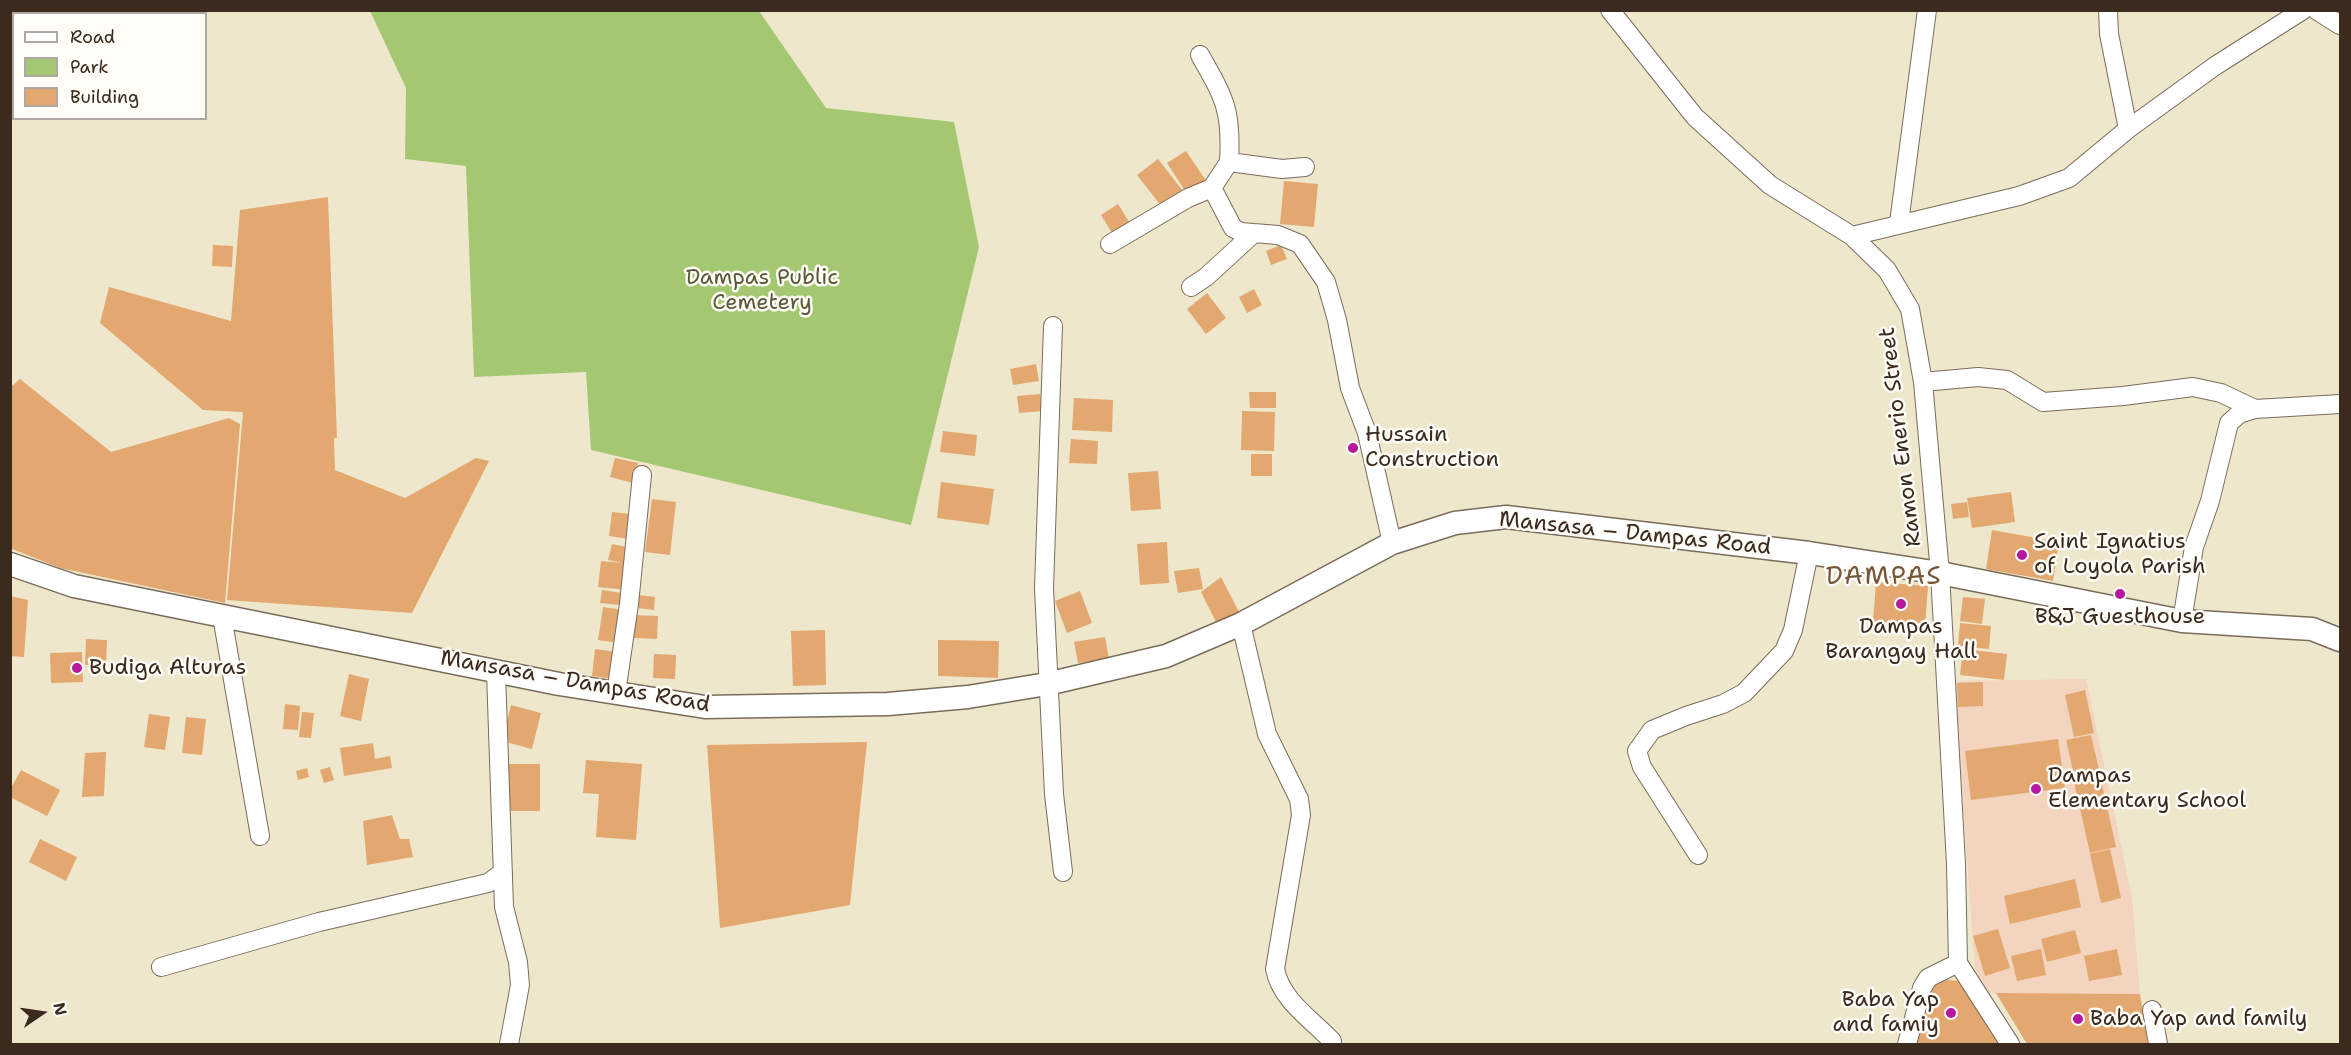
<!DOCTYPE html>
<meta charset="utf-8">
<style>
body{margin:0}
#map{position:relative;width:2351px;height:1055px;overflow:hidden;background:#efe7cc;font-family:"Shantell Sans",sans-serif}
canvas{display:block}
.frame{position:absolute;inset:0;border:12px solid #3b2a1e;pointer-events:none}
.legend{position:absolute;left:12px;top:12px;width:195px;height:108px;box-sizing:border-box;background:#fdfcf7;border:2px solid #afa8a0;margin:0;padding:8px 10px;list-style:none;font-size:18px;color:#3b2a1e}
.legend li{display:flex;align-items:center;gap:12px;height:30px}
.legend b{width:30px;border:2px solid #afa8a0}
.north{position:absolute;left:12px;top:983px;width:60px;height:60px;-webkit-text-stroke:4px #fdfcf7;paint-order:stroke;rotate:77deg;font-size:16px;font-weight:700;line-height:24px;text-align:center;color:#3b2a1e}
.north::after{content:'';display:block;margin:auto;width:21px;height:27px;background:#3b2a1e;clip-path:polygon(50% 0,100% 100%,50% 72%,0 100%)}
</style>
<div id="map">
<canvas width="2351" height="1055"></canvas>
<div class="frame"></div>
<ul class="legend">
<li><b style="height:8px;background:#fff"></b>Road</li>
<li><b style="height:16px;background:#a4c871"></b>Park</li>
<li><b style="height:16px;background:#e3a770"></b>Building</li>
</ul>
<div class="north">N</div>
</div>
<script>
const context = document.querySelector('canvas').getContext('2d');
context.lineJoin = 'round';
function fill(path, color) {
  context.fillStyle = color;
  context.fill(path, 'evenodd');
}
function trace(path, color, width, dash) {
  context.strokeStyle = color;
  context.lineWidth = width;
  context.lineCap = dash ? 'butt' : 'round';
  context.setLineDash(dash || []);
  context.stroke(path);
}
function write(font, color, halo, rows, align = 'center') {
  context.font = font + ' "Shantell Sans",sans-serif';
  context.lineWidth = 5;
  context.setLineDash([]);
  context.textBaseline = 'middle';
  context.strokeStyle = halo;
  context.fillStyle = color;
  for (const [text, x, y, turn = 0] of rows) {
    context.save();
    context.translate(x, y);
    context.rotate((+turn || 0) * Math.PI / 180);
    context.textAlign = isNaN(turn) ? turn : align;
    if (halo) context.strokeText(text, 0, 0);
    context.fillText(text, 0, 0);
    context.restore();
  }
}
fill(new Path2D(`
 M2086,679L2132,897L2140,994L1989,993L1975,969L1954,681Z`), '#f3d4bf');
fill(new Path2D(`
 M370,11H759L826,108L954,122L979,247L911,525L591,450L586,372L474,377L466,166L405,159L406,88Z`), '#a4c871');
fill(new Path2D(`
 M1186,151L1207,182L1187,194L1167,163Z
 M1158,159L1183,191L1162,207L1137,175Z
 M1284,181L1318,184L1314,227L1280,224Z
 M328,197L337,438H334L335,470L405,498L476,458L489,461L412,613L227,600L243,412L203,410L100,323L109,287L231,321L240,210Z
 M1118,204L1131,225L1114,236L1101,215Z
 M213,245L233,246L232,267L212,266Z
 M1281,245L1287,259L1271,265L1266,251Z
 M1254,289L1262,305L1247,313L1239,297Z
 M1207,293L1226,318L1206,334L1187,309Z
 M1036,364L1039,381L1013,385L1010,369Z
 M20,379L111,452L229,418L240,424L225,603L60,568L10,548V388Z
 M1249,392H1276V408H1250Z
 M1040,394L1042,411L1019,413L1017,396Z
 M1074,398L1113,400L1112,432L1072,430Z
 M1242,411L1275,412L1274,451L1241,450Z
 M943,431L977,435L975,456L940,452Z
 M1071,439L1098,441L1097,464L1069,463Z
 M1251,454H1272V476H1251Z
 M615,458L638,463L633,483L610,477Z
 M1158,471L1161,509L1131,511L1128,473Z
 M941,482L994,489L989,525L937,518Z
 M2011,492L2015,522L1972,528L1967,498Z
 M652,499L676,502L670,555L645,552Z
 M1967,502L1969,517L1953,519L1951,504Z
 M612,512L631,514L628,539L609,536Z
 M1992,530L2059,542L2053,581L1986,569Z
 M1167,542L1169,583L1140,585L1137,544Z
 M612,544L631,548L627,590L598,587L601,561L622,563L608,560Z
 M1199,568L1203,589L1178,593L1174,571Z
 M1221,577L1239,612L1217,624L1201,592Z
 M1876,582L1928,586L1925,626L1873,622Z
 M602,590L622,593L620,605L600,603Z
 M1080,591L1092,623L1067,633L1055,601Z
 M638,595L655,597L654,610L637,608Z
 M10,596L28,600L24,657L10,656Z
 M1963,597L1985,599L1982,624L1960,621Z
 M603,607L623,610L619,643L598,640Z
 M635,615L658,616L657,639L634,638Z
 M1960,623L1991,626L1989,649L1958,646Z
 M825,630L826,685L793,686L791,631Z
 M1105,637L1109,659L1078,663L1074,642Z
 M86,639L107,640L106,665H85Z
 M938,640L999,641L998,678L938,676Z
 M595,649L617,652L614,679L592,676Z
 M1963,649L2007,654L2004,680L1960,675Z
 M82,652L83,682L51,683L50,653Z
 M654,654L676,655L675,679L653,678Z
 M349,674L369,679L361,721L340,716Z
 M1983,682V706L1958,707L1957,683Z
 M2085,690L2094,733L2074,737L2065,695Z
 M285,704L300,706L298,730L283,729Z
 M511,705L541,713L532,749L502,741Z
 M302,712L314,713L311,738L299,737Z
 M149,714L170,717L165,750L144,747Z
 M186,717L206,719L202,755L182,753Z
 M2091,735L2100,774L2075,779L2066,740Z
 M2058,739L2065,788L1971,800L1965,751Z
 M867,742L850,905L720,928L707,745Z
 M373,743L375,759L390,756L392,768L344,776L340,748Z
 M106,752L104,796L82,797L85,753Z
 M586,760L642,764L636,840L596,837L599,794L583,793Z
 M508,764H540V811H508Z
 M330,767L334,780L324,783L320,770Z
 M307,768L309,777L298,780L296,771Z
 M21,770L60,790L47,816L10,797V790Z
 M2100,776L2116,847L2090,853L2074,782Z
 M392,815L400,839H409L413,857L367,865L363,821Z
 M40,839L77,857L66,881L29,862Z
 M2110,849L2121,898L2101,903L2090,854Z
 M2075,879L2081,907L2010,924L2004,896Z
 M1998,929L2010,968L1985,976L1973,936Z
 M2075,930L2081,953L2047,962L2041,939Z
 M2041,949L2046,975L2017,981L2011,956Z
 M2117,949L2122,975L2089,981L2084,956Z
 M1928,978L1959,981L2002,1044H1916Z
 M1996,993L2140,994L2148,1044H2027Z`), '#e3a770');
const minor = new Path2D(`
 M1610,10L1695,117L1770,185L1852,236L1887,270L1910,309L1923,382L1940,573L1956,864L1958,963L2010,1044
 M2108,10L2109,34L2128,129
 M2316,10L2340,25
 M1200,55C1225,99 1232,111 1229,162L1282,169L1305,167
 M1212,188L1233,228L1241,232L1278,235L1300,244L1326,282L1337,320L1350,388L1367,433L1392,543
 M1899,223L1927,10
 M1852,236L2019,196L2069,178L2128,129L2215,66L2303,10
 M1110,244L1188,198L1212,188L1229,162
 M1191,287L1206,277L1254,233
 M1053,326L1044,588L1054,794L1063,872
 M1923,382L1978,377L2007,380L2043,402L2123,396L2193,387L2221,393L2255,409
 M222,616L260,836
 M2182,621L2194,547L2210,501L2229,423L2239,414L2255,409L2340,404
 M1241,624L1267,734L1299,799L1301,815L1275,969C1281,1000 1311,1019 1332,1041V1044
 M496,672L504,907L518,962L520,985L509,1044
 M616,693L629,604L642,475
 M1698,855L1642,767L1637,751L1652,730L1686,716L1723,704L1744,693L1784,651L1793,630L1809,553
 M161,967L319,922L488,883L503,872
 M2152,1010L2158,1044
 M1907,1044L1922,988L1928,978L1958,963`);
const major = new Path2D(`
 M10,564L74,586L559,684L705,707L888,704L968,697L1047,684L1166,656L1241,624L1392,543L1455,523L1506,517L1809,553L1940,573L2182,621L2312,629L2340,640`);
trace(minor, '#7a6c5b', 20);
trace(major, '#7a6c5b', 25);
trace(minor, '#fff', 18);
trace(major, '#fff', 22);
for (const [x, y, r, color] of [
 [1353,448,6,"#b5179e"],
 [2022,555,6,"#b5179e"],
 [2120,594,6,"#b5179e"],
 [1901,604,6,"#b5179e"],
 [77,668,6,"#b5179e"],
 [2036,789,6,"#b5179e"],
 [1951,1013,6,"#b5179e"],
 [2078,1019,6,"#b5179e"]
]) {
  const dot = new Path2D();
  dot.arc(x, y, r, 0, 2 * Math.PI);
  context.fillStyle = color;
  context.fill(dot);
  trace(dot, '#fdfcf7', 2);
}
write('22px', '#5a5937', '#fdfcf7', [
 ["Dampas Public",762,278],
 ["Cemetery",762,303]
]);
write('22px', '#3b2a1e', '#fdfcf7', [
 ["Hussain",1365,435],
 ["Construction",1365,460],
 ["Saint Ignatius",2034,542],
 ["of Loyola Parish",2034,567],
 ["B&J Guesthouse",2120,617,"center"],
 ["Dampas",1901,627,"center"],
 ["Barangay Hall",1901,652,"center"],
 ["Budiga Alturas",89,668],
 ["Dampas",2048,776],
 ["Elementary School",2048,801],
 ["Baba Yap",1939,1000,"right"],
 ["and famiy",1939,1025,"right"],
 ["Baba Yap and family",2090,1019]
], 'left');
write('22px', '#3b2a1e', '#fdfcf7', [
 ["Ramon Enerio Street",1901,437,-97],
 ["Mansasa – Dampas Road",1635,534,6],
 ["Mansasa – Dampas Road",575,682,10]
]);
context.letterSpacing = '1.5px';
write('26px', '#76563b', '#fdfcf7', [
 ["DAMPAS",1884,577]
]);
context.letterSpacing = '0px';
</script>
